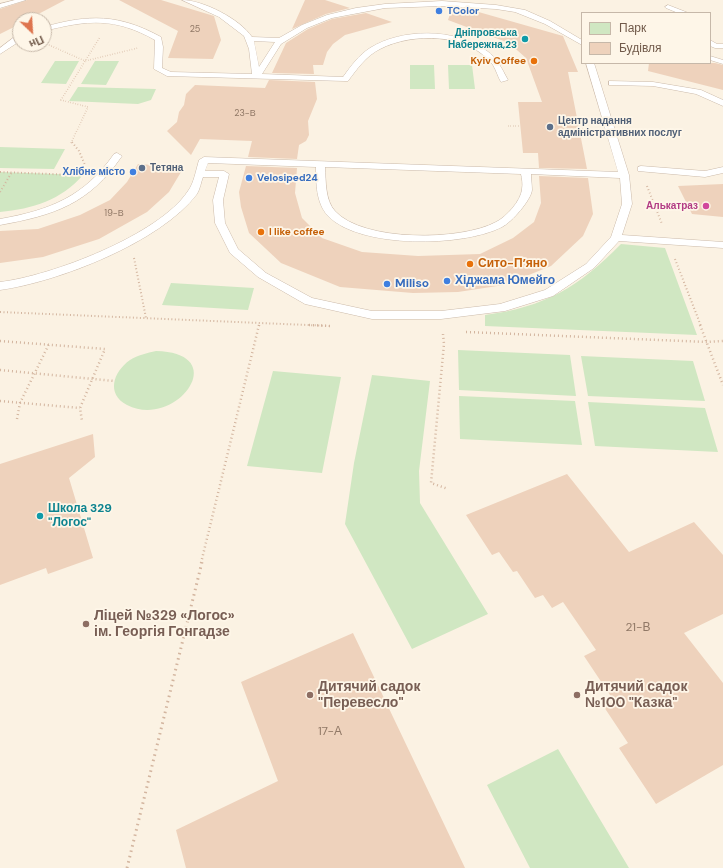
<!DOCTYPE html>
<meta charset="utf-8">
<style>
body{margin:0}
#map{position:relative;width:723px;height:868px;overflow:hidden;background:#fbf2e3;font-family:"DM Sans",sans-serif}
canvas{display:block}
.legend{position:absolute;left:581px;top:12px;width:130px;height:52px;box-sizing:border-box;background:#fef6e8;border:1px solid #c6b8a9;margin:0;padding:5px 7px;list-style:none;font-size:12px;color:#715a4a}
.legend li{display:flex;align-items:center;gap:8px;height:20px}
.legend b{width:20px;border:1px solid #c6b8a9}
.north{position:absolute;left:12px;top:12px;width:40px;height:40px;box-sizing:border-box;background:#fef6e8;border:1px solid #c6b8a9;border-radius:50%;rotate:155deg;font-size:11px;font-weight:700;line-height:16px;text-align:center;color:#715a4a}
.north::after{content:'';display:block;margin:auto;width:14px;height:18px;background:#de744e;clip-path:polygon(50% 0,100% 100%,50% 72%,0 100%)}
</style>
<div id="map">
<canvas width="723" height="868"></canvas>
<ul class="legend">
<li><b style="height:11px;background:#d0e7c2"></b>Парк</li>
<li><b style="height:11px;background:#eed2bc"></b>Будівля</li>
</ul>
<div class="north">Пн</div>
</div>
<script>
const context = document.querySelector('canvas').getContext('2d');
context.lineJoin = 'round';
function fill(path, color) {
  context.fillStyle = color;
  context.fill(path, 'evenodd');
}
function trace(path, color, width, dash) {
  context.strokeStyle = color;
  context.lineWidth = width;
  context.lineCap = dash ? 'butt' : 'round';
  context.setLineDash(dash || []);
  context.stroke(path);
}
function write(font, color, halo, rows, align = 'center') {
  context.font = font + ' "DM Sans",sans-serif';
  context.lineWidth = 3.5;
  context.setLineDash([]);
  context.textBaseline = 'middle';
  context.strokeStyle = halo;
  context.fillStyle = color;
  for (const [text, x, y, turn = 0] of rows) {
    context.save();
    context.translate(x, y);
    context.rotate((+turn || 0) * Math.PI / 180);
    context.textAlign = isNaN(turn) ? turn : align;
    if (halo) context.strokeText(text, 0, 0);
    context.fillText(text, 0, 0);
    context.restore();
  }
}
fill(new Path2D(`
 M55,61H79L66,84L41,83Z
 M95,61H119L106,85L81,84Z
 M410,65H434L435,89H410Z
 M448,65H472L475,89H449Z
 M78,87L156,89L151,100L138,104L69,101Z
 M0,147L65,149L54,169L0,168Z
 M0,172L83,175C61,200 33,209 0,212Z
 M621,244L665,248L697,335L485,326V315C545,307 579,287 621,244Z
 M171,283L254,288L248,310L162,305Z
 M458,350L570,355L576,396L459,390Z
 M156,351C234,353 175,430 127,405C106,394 113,372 130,360C138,355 147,353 156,351Z
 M581,356L693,361L705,401L588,396Z
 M273,371L341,377L322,473L247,466Z
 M372,375L430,381L419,471L420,503L488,614L412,649L345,524L354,463Z
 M459,396L575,401L582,445L460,439Z
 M588,402L705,408L718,452L595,446Z
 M558,749L629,868H530L487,785Z`), '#d0e7c2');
fill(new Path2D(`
 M27,0H65L27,20H20V24L0,34V9Z
 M119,0H161L214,16L221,40L213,59L168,58L178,31Z
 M305,0H325L350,8L326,14L292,29Z
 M452,8L468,9L563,36L578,72H568L587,169L539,168L538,153H523L518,102H542L526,58L509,43L448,20Z
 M366,13L392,22L345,35L333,44L327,52L323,65H313L314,74L272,73L286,43L308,29L332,19Z
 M649,63H715L723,65V90L648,71Z
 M269,80L315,82L317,99L308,121L309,135L306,141L299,145L297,159L248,157L252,141L200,139L191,155L167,131L177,122L179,112L184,105L186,94L195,85L265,88Z
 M138,164L184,167L169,192L147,212L99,239L43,257L0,263V231L38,229L80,215L110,200L127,182Z
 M246,166L297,168L295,193L302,218L322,238L362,252L418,256L480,254L513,238L534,222L541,203L539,176L588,178L593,214L583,236L551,266L504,285L458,292L413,293L340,287L281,263L249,233L241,207L239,192Z
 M723,184V217L692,214L678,186Z
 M93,434L95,457L69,478L93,558L48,574L46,568L0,585V464Z
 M567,474L629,552L694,522L723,555V614L684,633L723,683V765L656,804L619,748L628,743L604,707L614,701L584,656L596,650L563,602L552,608L543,595L535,598L517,571L513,572L499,552L492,555L466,515Z
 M353,633L465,868H186L176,830L278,781L241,682Z`), '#eed2bc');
const lane = new Path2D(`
 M15,0H26L0,8V4Z
 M182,0C203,0 240,19 252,37L279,38L302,25L327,15L356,8L385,4L442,1L496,5L525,10L550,21L582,40V45L545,24L515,12L496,9L442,6L385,8L332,18L307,28L281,44L262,74L343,77C351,66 359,55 370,48C402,28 456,28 487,51C497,58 502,69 508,80L501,82C498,77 496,70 493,65C469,33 413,32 380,49C366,56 357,69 348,81H345L167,76L154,69L155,40C114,17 88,20 44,31V27C89,14 119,14 161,37L163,47L162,68L171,72L252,74L249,49L244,36L219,17ZM254,41L275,42L259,67Z
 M668,5L686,12L688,13H678L666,8L665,7Z
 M17,35H20V41L0,54V48Z
 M710,40L717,44H723V48H715L710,46Z
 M710,56L723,60V64L710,60Z
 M586,63H594L629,175L632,204L622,235L723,242V248L619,241L594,268L553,296L505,311L441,319H372L305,304L258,277L230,253L215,223L213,200L219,177H203C201,182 200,189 197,194C161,242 58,282 0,290V282C51,276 159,235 188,191C194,183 196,170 199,160L204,157L618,172ZM208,163L316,167C316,183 316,203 328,216C360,249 464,247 502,227C512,222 531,200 532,190C532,185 531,179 531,174L620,178L622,204L611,237L586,264L545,290L500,304L441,311H372L312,298L266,273L238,249L225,223L223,200L229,174L224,171H205ZM325,167L521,174C522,179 523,184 522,189C521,201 506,217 496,222C461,241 363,242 335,211C325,200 326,181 325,167Z
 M609,81L653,82L701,90L723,100V106L696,94L653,86L612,85H609Z
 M117,153L122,156C89,204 55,215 0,225V219C50,210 84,197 114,154Z
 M641,166L705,171L723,167V173L705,177L638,171V167Z`);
trace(lane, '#cbbaaa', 1);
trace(new Path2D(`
 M49,45L85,61L138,48
 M508,126H520
 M580,128L587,129
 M71,143L88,107L61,100L100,37`), '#d3b59f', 1.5, [0.5, 2]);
trace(new Path2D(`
 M72,142L79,151L85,165
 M0,172L75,175
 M647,186L662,224
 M0,192L12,172
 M134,258L146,318
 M675,259L701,326
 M0,312L331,326
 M259,326L260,323`), '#d3b59f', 2, [1, 2.5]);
trace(new Path2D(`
 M309,325L331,326
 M700,325L723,385
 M466,332L707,342L723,341
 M443,334L444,344L431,483L448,489
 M0,341L105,349L80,408L82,421
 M0,370L114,381
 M0,401L80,408
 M17,419L20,403L49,344
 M201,563L259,325`), '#d3b59f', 2.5, [1, 3]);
trace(new Path2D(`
 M127,868L202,562`), '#d3b59f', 3, [1.5, 4]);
fill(lane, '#fff');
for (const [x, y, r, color] of [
 [439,11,4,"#3f7fe0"],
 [525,39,4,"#0f9aa8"],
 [534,61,4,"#e8710a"],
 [550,127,4,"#5c6f8a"],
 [142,168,4,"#5c6f8a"],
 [133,172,4,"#3f7fe0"],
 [249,178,4,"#3f7fe0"],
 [706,206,4,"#d1479c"],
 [261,232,4,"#e8710a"],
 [470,264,4,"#e8710a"],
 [447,281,4,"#3f7fe0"],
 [387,284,4,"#3f7fe0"],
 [40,516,4,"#0f9aa8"],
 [86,624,4,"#8d6e63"],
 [310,695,4,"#8d6e63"],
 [577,695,4,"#8d6e63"]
]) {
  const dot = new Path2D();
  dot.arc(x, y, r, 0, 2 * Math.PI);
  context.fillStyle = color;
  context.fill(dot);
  trace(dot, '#fef6e8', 1.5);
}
write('9px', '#907866', null, [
 ["25",195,30],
 ["23-В",245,114],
 ["19-В",114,214]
]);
write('bold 10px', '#366cbe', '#fef6e8', [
 ["TColor",447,11],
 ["Хлібне місто",125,172,"right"],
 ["Velosiped24",257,178]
], 'left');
write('bold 10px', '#0d838f', '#fef6e8', [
 ["Дніпровська",517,33],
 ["Набережна,23",517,45]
], 'right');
write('bold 10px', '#c56008', '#fef6e8', [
 ["Kyiv Coffee",526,61],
 ["I like coffee",269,232,"left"]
], 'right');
write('bold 10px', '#4e5e75', '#fef6e8', [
 ["Центр надання",558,121],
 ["адміністративних послуг",558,133],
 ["Тетяна",150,168]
], 'left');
write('bold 10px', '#b23c85', '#fef6e8', [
 ["Алькатраз",698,206]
], 'right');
write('bold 12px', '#c56008', '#fef6e8', [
 ["Сито-П’яно",478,264]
], 'left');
write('bold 12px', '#366cbe', '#fef6e8', [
 ["Хіджама Юмейго",455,281],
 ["Miliso",395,284]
], 'left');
write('bold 12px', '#0d838f', '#fef6e8', [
 ["Школа 329",48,509],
 ["\"Логос\"",48,523]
], 'left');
write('12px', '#907866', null, [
 ["21-В",638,628],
 ["17-А",330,732]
]);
write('bold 14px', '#785e54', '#fef6e8', [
 ["Ліцей №329 «Логос»",94,616],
 ["ім. Георгія Гонгадзе",94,632],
 ["Дитячий садок",318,687],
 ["\"Перевесло\"",318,703],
 ["Дитячий садок",585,687],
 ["№100 \"Казка\"",585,703]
], 'left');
</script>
